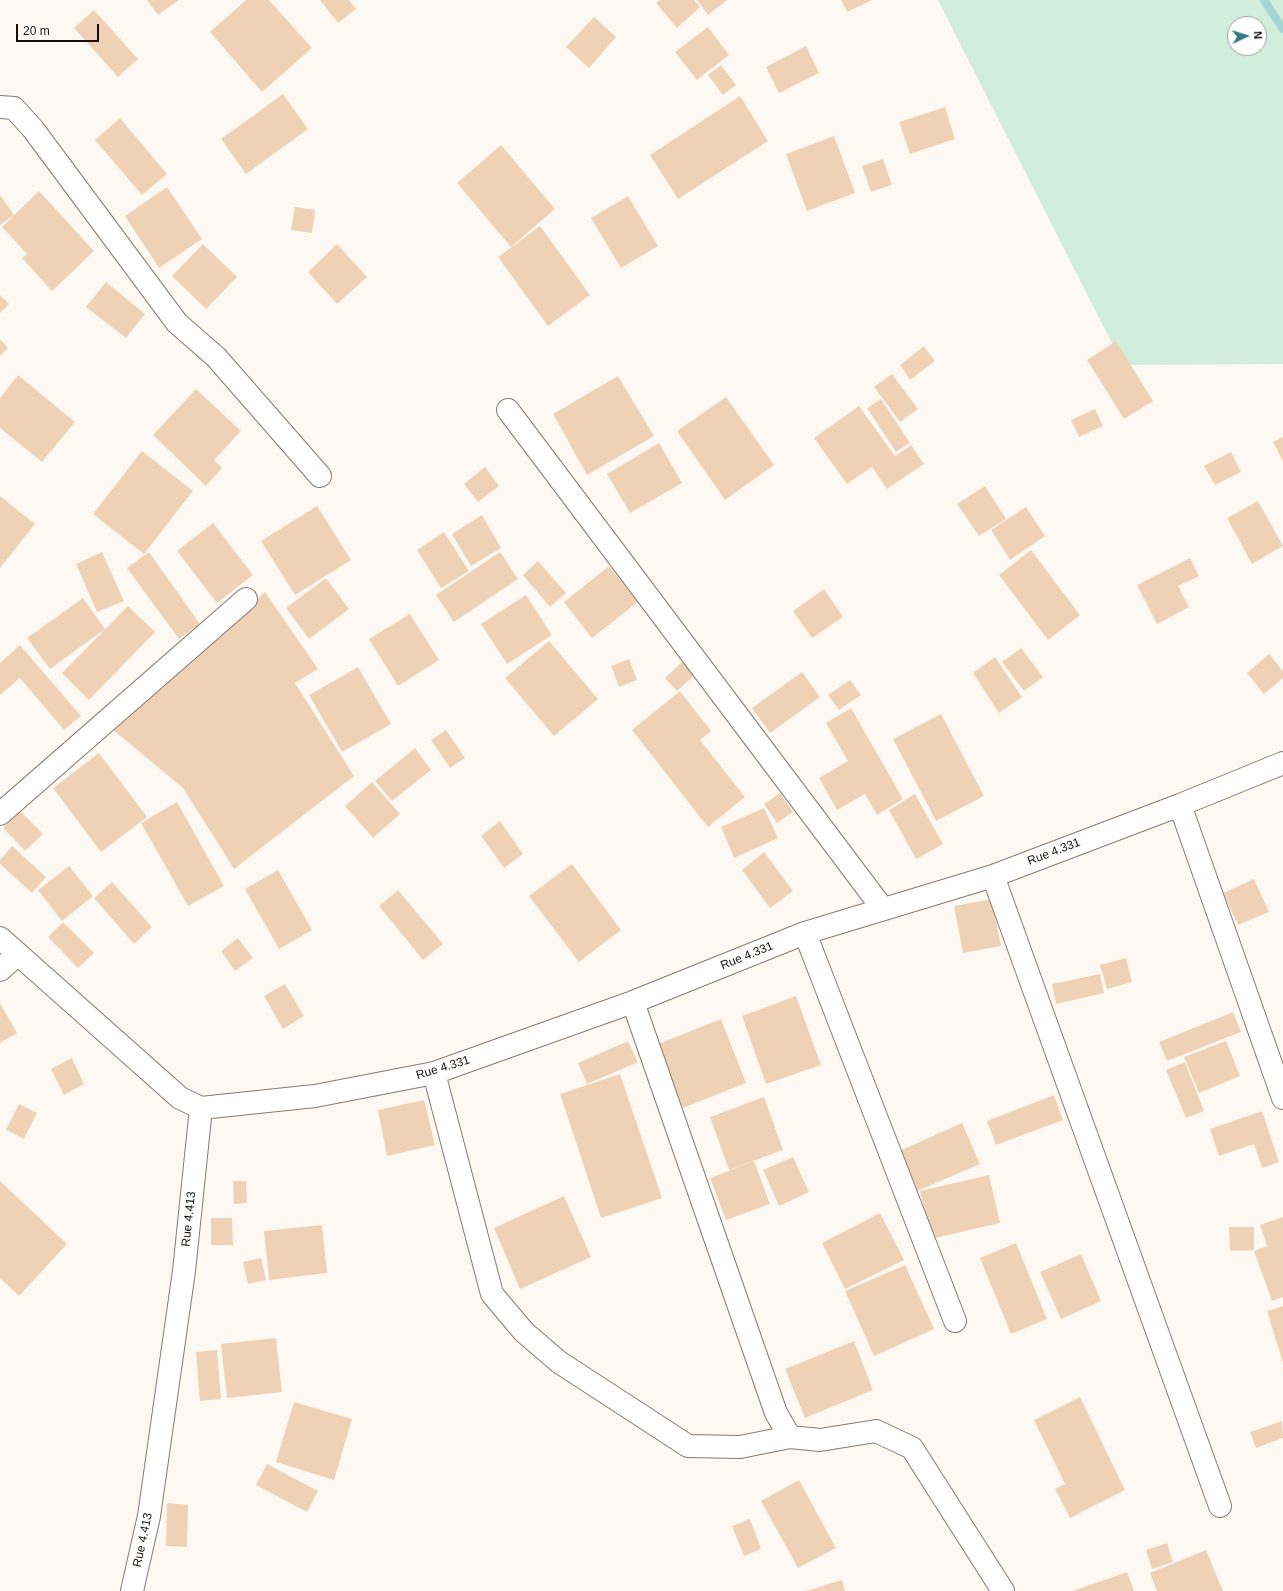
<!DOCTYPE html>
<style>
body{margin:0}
#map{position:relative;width:1283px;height:1591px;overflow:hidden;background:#fef8f3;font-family:Helvetica,sans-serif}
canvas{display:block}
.north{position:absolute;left:1227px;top:16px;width:40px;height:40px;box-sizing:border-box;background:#fff;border:1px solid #a19f9e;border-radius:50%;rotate:86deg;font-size:11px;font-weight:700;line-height:16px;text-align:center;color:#15100c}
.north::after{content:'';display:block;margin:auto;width:14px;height:18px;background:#317a7d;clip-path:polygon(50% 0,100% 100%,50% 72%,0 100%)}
.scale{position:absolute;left:16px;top:24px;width:83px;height:18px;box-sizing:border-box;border:2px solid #15100c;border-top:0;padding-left:5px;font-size:12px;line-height:14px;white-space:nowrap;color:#15100c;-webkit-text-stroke:3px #fff;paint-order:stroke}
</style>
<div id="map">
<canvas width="1283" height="1591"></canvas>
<div class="north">N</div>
<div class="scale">20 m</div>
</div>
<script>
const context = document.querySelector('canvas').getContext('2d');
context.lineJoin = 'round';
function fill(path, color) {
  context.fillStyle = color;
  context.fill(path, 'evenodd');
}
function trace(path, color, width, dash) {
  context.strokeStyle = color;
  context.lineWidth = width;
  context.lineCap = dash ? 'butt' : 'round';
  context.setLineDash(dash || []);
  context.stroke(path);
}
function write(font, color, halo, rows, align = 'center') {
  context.font = font + ' Helvetica,sans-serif';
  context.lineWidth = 3;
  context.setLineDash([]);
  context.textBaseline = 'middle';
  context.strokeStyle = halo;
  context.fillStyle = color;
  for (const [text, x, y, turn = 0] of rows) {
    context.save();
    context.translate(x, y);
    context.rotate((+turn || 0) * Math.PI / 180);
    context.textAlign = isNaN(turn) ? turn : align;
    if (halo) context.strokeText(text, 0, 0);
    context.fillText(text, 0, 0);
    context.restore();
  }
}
fill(new Path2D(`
 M938,0H1283V364L1123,365ZM1235,24H1259V48H1235Z`), '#d1eddb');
trace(new Path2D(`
 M1264,0L1283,29`), '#a5d6d6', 8);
fill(new Path2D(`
 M147,0H179L158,15Z
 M246,0H269L312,48L262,92L210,32Z
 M320,0H349L356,9L338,23Z
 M660,0H694L700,7L677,28L656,3Z
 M697,0H727L708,15Z
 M841,0H872L847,12Z
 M94,10L138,59L118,77L74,28Z
 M594,17L616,37L589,68L566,47Z
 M708,27L729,55L697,80L675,52Z
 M806,46L819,73L779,93L766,67Z
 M721,65L736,85L723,95L708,75Z
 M283,94L308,129L246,174L221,139Z
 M740,96L768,141L678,199L650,155Z
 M945,107L955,139L910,154L899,122Z
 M120,118L167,174L142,195L95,140Z
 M834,136L855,193L807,211L786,154Z
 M501,145L555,209L511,247L457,183Z
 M883,159L892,185L871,192L862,166Z
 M167,187L202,239L159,268L125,216Z
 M39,191L94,251L52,291L22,258L27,254L2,227Z
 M0,195L14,215L0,225Z
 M628,196L658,246L621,268L591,218Z
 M295,207L315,210L312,233L291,230Z
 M540,226L590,295L548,326L498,257Z
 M203,244L237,277L206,309L172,276Z
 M337,244L367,277L337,304L308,272Z
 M106,282L145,314L126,338L86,307Z
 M0,295L9,304L0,313Z
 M0,339L8,348L0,356Z
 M1116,341L1153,401L1124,419L1087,360Z
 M924,346L935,361L910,380L900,365Z
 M892,374L918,409L900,422L874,387Z
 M18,375L75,422L42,462L0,428V398Z
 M618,376L654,436L587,475L553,414Z
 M196,389L241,431L214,460L222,468L206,486L153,435Z
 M726,397L774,465L725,500L677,431Z
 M881,399L910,443L896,452L867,408Z
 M859,406L895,456L911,445L924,464L887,489L872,467L847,484L814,438Z
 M1095,409L1103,426L1079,437L1071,420Z
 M1283,437V461L1273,442Z
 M659,443L682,483L630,513L607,474Z
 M142,451L193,491L144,554L93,514Z
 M1231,452L1241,472L1215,485L1204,466Z
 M485,467L499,486L478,502L464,484Z
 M985,486L1006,519L979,536L957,504Z
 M0,496L35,524L0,568Z
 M1258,501L1283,546L1252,564L1227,518Z
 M317,506L351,560L295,595L261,541Z
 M1026,507L1045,536L1010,560L991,530Z
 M482,515L501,548L471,566L452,534Z
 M213,523L253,575L217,603L177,551Z
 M444,532L469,571L441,588L417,550Z
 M1031,550L1080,615L1048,640L999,575Z
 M102,552L124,601L97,612L76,564Z
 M149,552L200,624L179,639L127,568Z
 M500,552L518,579L454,622L436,595Z
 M1190,558L1199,576L1178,586L1189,607L1157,624L1137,585Z
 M538,561L566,593L550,607L523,575Z
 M609,566L638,602L592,638L564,602Z
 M326,578L349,609L309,639L286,608Z
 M824,589L843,617L812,638L793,611Z
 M265,592L318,669L295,683L354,776L234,869L183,788L112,729Z
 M526,595L552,635L507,664L481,624Z
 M83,598L105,629L50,669L27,638Z
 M128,606L155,632L89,700L62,673Z
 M410,614L439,660L398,686L369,639Z
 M549,641L598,699L554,736L505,678Z
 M20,645L81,716L64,730L20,678L0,695V663Z
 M1021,648L1043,677L1024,691L1002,662Z
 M1269,654L1283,671V678L1264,694L1247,673Z
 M995,657L1022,697L999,713L973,673Z
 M686,658L698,672L677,691L665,678Z
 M629,659L637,680L619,687L611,666Z
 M358,667L391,724L342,752L309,695Z
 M802,672L820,697L770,733L752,708Z
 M850,680L861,695L839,710L828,695Z
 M680,691L711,731L700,740L745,797L708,827L632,730Z
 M851,708L903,799L877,815L865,794L837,810L819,778L848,761L826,723Z
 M941,714L984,796L936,821L893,739Z
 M446,730L465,758L450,768L431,740Z
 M415,748L431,770L392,801L375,781Z
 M99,753L147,817L101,852L53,788Z
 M372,782L400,814L373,838L345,806Z
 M780,793L793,812L777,823L764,804Z
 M915,794L943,844L916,859L889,810Z
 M177,802L224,886L188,906L141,823Z
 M764,808L778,838L734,858L721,827Z
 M20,811L43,834L25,851L3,828Z
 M500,821L523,854L504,868L481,836Z
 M12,846L46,877L32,893L0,864V860Z
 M764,852L793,891L770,908L742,870Z
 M572,864L621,930L579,962L529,896Z
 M69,866L93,896L62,921L38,890Z
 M278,870L312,930L279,949L245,889Z
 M1254,879L1269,912L1238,925L1223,893Z
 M112,882L152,927L134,944L94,898Z
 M398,890L443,944L423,960L379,906Z
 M992,899L1001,946L963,953L954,906Z
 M63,922L94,953L78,968L48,937Z
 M238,938L253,958L235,971L221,951Z
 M1126,958L1132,982L1107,989L1100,965Z
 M1100,974L1104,993L1056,1004L1052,984Z
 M285,984L304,1016L283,1029L264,996Z
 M796,996L821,1065L766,1084L742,1016Z
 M0,1003L17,1033L0,1043Z
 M1233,1012L1241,1032L1167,1061L1159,1042Z
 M721,1019L746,1083L683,1108L658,1044Z
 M628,1041L638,1062L587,1084L578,1063Z
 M1226,1041L1240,1076L1199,1093L1184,1057Z
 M72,1058L84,1084L64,1095L51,1069Z
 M1185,1062L1204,1111L1186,1118L1166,1070Z
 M620,1074L662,1198L601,1218L560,1094Z
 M1054,1095L1063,1120L996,1145L987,1121Z
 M764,1097L783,1150L729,1170L710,1117Z
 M424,1100L435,1145L387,1156L378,1110Z
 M19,1104L37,1113L24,1139L6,1130Z
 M1262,1111L1279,1162L1262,1168L1254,1144L1219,1156L1210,1129Z
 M962,1123L980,1164L915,1192L897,1152Z
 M793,1157L809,1192L779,1206L763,1170Z
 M754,1161L770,1204L726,1220L710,1178Z
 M989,1175L1000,1223L931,1239L920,1191Z
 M0,1181L67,1244L19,1296L0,1278Z
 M233,1181H246L247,1203L234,1204Z
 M564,1196L591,1257L520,1289L494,1228Z
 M880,1213L904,1260L845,1289L822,1243Z
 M1283,1217V1297L1272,1301L1254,1251L1267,1246L1260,1225Z
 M211,1218H232L233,1245H211Z
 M322,1225L327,1273L269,1280L264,1231Z
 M1229,1227H1254V1250L1230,1251Z
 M1016,1243L1047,1319L1011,1334L980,1258Z
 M1081,1254L1101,1301L1061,1319L1040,1272Z
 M261,1258L266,1280L248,1284L243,1262Z
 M905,1265L934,1329L874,1356L845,1291Z
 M1283,1306V1363L1267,1311Z
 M276,1338L282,1392L227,1398L221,1344Z
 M854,1341L873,1390L805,1418L785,1369Z
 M217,1350L221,1399L200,1401L196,1352Z
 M1080,1397L1125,1490L1070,1518L1055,1489L1065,1484L1034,1420Z
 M294,1402L352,1419L334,1480L276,1462Z
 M1282,1421L1283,1438L1256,1448L1250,1432Z
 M267,1464L318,1491L307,1512L256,1485Z
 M799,1480L836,1548L798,1568L761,1501Z
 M167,1503L188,1505L187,1547L166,1546Z
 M750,1519L761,1549L744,1556L732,1526Z
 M1167,1543L1173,1562L1152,1569L1146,1550Z
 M1206,1550L1223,1591H1157L1150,1573Z
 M1127,1572L1134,1591H1073Z
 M842,1580L845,1591H806Z`), '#efd2b5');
const minor = new Path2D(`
 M0,107L14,108L33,129L177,323L216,357L320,476
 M508,410L883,909
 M1180,805L1283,1098
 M0,814L246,599
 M993,876L1220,1506
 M805,933L955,1321
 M0,938L180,1098L201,1108L184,1271L149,1516L132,1591
 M0,970L18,954
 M633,1002L776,1413L790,1437
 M434,1073L492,1294L524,1332L559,1362L688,1446L740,1447L790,1437L820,1440L876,1431L912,1448L1003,1591
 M201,1108L315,1096L434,1073L633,1002L805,933L993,876L1180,805L1283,763`);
trace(minor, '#877a70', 24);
trace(minor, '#fff', 22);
write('12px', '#15100c', '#fff', [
 ["Rue 4.331",1054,852,-21],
 ["Rue 4.331",747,956,-22],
 ["Rue 4.331",443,1068,-17],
 ["Rue 4.413",189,1219,-84],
 ["Rue 4.413",143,1540,-78]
]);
</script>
